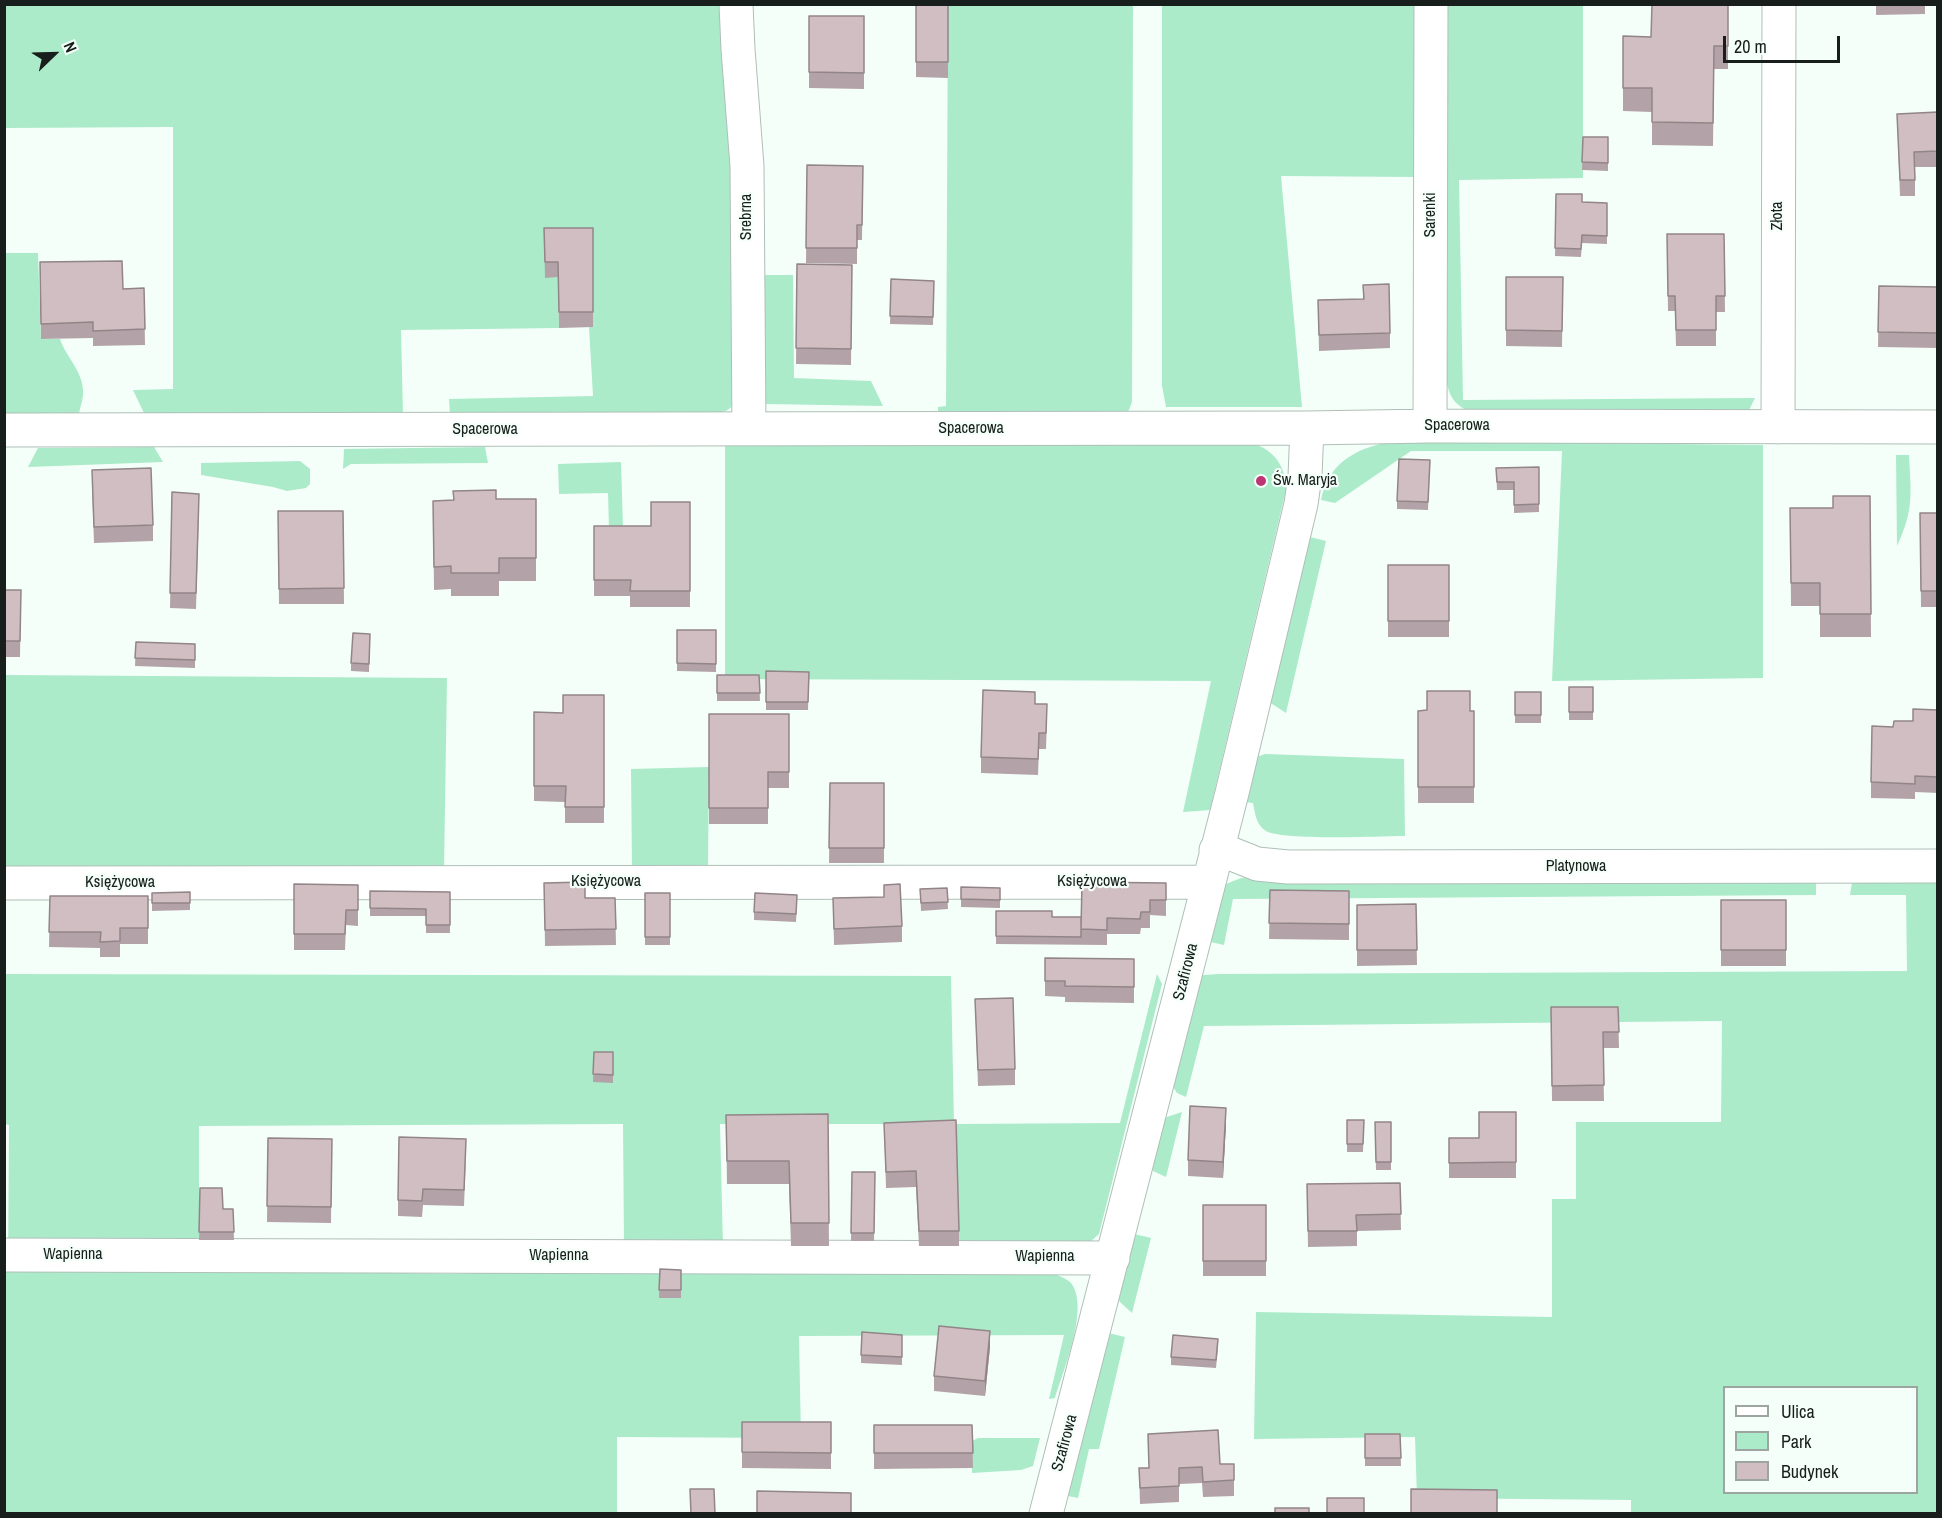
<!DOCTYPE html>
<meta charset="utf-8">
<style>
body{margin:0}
#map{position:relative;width:1942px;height:1518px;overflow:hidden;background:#f4fff9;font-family:"Archivo Narrow",sans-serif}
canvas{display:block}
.frame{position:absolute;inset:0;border:6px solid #181e1b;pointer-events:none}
.legend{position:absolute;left:1723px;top:1386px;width:195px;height:108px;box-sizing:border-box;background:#f4fff9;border:2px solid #9ca5a0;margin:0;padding:8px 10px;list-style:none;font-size:18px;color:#181e1b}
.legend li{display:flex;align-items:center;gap:12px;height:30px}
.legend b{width:30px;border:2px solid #9ca5a0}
.north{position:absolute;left:24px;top:24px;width:60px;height:60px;-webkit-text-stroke:4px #f4fff9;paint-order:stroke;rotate:67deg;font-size:16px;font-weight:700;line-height:24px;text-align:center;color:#181e1b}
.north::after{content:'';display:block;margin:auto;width:21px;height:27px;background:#181e1b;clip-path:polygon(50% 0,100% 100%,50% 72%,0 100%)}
.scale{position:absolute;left:1723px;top:36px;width:117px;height:27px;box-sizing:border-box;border:3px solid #181e1b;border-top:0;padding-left:8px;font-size:18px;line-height:21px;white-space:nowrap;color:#181e1b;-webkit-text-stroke:4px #f4fff9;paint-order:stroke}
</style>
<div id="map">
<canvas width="1942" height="1518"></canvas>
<div class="frame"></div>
<ul class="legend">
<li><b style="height:8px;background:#fff"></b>Ulica</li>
<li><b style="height:16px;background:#abebca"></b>Park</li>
<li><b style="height:16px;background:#d0bec3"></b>Budynek</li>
</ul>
<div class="north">N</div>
<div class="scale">20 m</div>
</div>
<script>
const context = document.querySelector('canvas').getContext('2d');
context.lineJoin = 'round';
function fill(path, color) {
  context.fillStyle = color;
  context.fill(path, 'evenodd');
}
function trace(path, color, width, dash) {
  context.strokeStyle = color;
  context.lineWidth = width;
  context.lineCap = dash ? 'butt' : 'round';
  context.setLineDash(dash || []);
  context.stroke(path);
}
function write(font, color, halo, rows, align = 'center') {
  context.font = font + ' "Archivo Narrow",sans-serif';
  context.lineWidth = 4.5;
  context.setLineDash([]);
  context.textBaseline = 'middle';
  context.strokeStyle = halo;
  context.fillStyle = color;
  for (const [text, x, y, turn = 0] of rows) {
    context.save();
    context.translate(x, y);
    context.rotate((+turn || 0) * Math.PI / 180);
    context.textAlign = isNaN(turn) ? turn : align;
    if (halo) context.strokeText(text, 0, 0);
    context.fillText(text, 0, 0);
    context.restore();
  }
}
fill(new Path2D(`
 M4,5H721L734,118L733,406L726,411L715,414L450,415L449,399L593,396L589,327H593V244L545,277H558L559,328L401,330L403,415L144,413L133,390L173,389V127L5,128Z
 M948,5H1133L1132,402L1127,415L938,417V407L946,406Z
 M1162,5H1416L1417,177L1281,176L1302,407H1166L1162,386Z
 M1448,5H1583V178L1459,180L1463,400L1755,398L1749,410H1466C1454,403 1450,397 1447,384Z
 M5,253H38L41,339H60C66,357 82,370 83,390C84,398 80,406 79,414H5Z
 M763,275H793L794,378L871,381L883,406L766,404Z
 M1398,441L1763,445V678L1552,681L1562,451H1411L1335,503L1321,500C1329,460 1360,446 1398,441Z
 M725,445H1257C1277,453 1286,469 1286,490L1210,810L1183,812L1211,681L725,679Z
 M154,447L163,462L28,467L38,448Z
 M485,447L488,463L351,464L343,469L344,449Z
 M1896,455H1909C1911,494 1914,510 1897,546Z
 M300,461L310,469V484L306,488L287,491L273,487L201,475V463Z
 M621,462L623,528L609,529L608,493L559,494L558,464Z
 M1310,537L1326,541L1286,713L1269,702Z
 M5,675L447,678L444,871H5Z
 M1265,754L1404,759L1405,836C1379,836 1285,841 1266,831C1256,825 1255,813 1253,803L1244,802L1254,758Z
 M709,767L708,867L632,869L631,769Z
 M1241,878L1816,882V895L1233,899L1224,945L1206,941L1220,890L1226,884Z
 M1852,882L1937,883V1513L1631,1514V1500L1417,1498L1415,1437L1254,1439L1256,1312L1552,1317V1199H1576V1122H1721L1722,1021L1204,1026L1186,1097L1177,1093L1172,1085L1198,977L1204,975L1219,974L1907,971L1906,895H1850ZM1724,1388H1916V1492H1724Z
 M5,974L951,976L954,1124L1120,1123L1157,974L1162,984L1099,1234L1090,1242L959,1246L953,1124H720L723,1247H624L623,1124L199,1126V1245L309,1271L449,1274L592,1269L1055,1274C1060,1276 1067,1279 1071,1283C1090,1307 1063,1371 1055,1398L1049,1399L1064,1335L799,1336L801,1438L617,1437V1513L5,1514L4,1269H8L9,1125L4,1124Z
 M1182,1112L1166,1177L1153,1171L1149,1161L1164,1118Z
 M1134,1234L1151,1238L1132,1313L1120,1302L1116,1294Z
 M1108,1333L1125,1337L1099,1449H1089L1078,1498L1068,1496Z
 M978,1438H1040L1033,1466L1021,1470L972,1473V1441Z`), '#abebca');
const minor = new Path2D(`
 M736,4L738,49L747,166L749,429
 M1430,426L1431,4
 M1778,427L1779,4
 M4,430L1307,428L1430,426L1938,427
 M1216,850L1232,854L1257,864L1288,867L1938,866
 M4,883L1208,882
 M4,1255L1113,1258
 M1046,1514L1232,793L1301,504L1305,476L1307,428`);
trace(minor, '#afbfb7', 35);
trace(minor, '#fff', 33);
fill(new Path2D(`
 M916,4H948V78L916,77Z
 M1728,4V69H1714L1713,146L1652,145V112L1623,111V36L1651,37Z
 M1876,4H1925V14L1876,15Z
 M809,16H864V89L809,88Z
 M1938,112V167H1915V196H1900L1897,114Z
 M1583,137H1608V171L1582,170Z
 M807,165L863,166L862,240H857V264L806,263Z
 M1556,194L1582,202L1607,203V244L1582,243L1581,257L1555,256Z
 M544,228H593V327L559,328L558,277L545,278Z
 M1667,234H1724L1725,312H1716V346H1676L1675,311H1668Z
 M40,262L123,289L144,288L145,345L93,346V338L41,339Z
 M797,264L852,265L851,365L796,364Z
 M1506,277H1563L1562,347L1506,346Z
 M891,279L934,281L933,325L890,324Z
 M1363,285L1390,333V348L1319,351L1318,300L1363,299Z
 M1879,286L1938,287V348L1878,347Z
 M1430,460L1428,510L1397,509V501Z
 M1539,467V512L1514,513V490H1497L1496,468Z
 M92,486L153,525V541L94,543Z
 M453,491L496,499H536V581H499V596H451V589L434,590L433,501L453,500Z
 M172,492L199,510L196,609L170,608Z
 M1870,496L1871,637H1820V606H1791L1790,508H1833Z
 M690,502V607H630V596H594V526H651Z
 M278,511H343L344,604H279Z
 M1920,513H1938V607H1921Z
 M1388,565H1449V637H1388Z
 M4,590H21L20,657H4Z
 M677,630H716V672L677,671Z
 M370,634L369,672L351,671V663Z
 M136,642L195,644V668L135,666Z
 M766,671L809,672L808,710H766Z
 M717,675H759L760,701H717Z
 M1569,687H1593V720H1569Z
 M1515,692H1541V723H1515Z
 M604,695V823H565V802L534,801V712L563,713Z
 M1035,704L1047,720L1046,749H1039L1038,775L981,773V757Z
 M1427,710L1474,711V803H1418V711Z
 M1938,710V793L1915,792V799L1871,798V782L1893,727L1913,721Z
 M709,714H789V788H768V824H709Z
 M830,783H884V863H829Z
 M544,883L585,898H615L616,945L545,946Z
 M1166,883V916L1150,915V928H1141L1140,934H1107V945L996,944V911L1052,917H1081Z
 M294,884L358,885V926L346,925L345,950H294Z
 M961,887L1000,888V908L961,907Z
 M947,888L948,909L921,911L920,889Z
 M1270,890L1349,891V940L1269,939Z
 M370,891L450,892V933H426V916H370Z
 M190,892V910L152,911V893Z
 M645,893H670V945H645Z
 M50,896H148V944H120V957H100V948L49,947Z
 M833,898L902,926V942L834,945Z
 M1721,900H1786V966H1721Z
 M797,903L796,922L754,920V912Z
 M1416,904L1417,965L1357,966V905Z
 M1045,958L1134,959V1003L1065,1002V997L1045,996Z
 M975,999L1015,1069V1085L978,1086Z
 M1551,1007H1618L1619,1048H1603L1604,1101H1552Z
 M594,1052H613V1083L593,1082Z
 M1516,1112V1178H1449V1138H1479Z
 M828,1114L829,1246H791L789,1184H727L726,1115Z
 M1347,1120H1364L1363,1152H1347Z
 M1375,1122H1391V1170H1376Z
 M884,1123L959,1231V1246H919L916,1187L886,1188Z
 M1226,1124L1223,1178L1188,1176V1160Z
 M268,1138L332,1139L331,1223L267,1222Z
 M466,1154L464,1206L423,1205L422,1217L398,1216V1200Z
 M852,1172H875L874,1241H851Z
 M1400,1183L1401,1230L1357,1231V1246L1308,1247L1307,1184Z
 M200,1188L223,1209H233L234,1240H199Z
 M1203,1205H1266V1276H1203Z
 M660,1269L681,1270V1298H659Z
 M902,1335V1365L861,1363V1355Z
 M990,1347L985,1396L934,1391V1376Z
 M1218,1347L1216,1368L1171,1365V1357Z
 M742,1422H831V1469L742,1468Z
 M874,1425H972L973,1468L874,1469Z
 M1148,1434L1220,1464H1234V1496L1203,1497L1202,1483L1179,1484V1502L1140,1504L1139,1468H1149Z
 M1365,1434H1400L1401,1466H1365Z`), '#b3a3a8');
fill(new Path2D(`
 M1226,1108V1124L1223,1178V1162Z
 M990,1331V1347L985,1396V1381Z`), '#928588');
const building = new Path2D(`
 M916,4H948V62H916Z
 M1652,4H1728V46H1714L1713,123L1652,122V88H1623V36L1651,37Z
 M809,16H864V73L809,72Z
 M1938,112V151L1914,152L1915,180H1900L1897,114Z
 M1583,137H1608V163L1582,162Z
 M807,165L863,166L862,225H857V248H806Z
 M1556,194H1582V202L1607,203V236L1582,235L1581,249L1555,248Z
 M544,228H593V312H559L558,262H545Z
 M1667,234H1724L1725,296H1716V330H1676L1675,296H1668Z
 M122,261L123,289L144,288L145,329L93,331V322L41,324L40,262Z
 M797,264L852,265L851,349L796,348Z
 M1506,277H1563L1562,331L1506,330Z
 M891,279L934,281L933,317L890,316Z
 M1389,284L1390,333L1319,335L1318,300L1364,299L1363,285Z
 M1879,286L1938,287V333L1878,332Z
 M1399,459L1430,460L1428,502L1397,501Z
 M1539,467V504L1514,505V482H1497L1496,468Z
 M151,468L153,525L94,527L92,470Z
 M496,490V499H536V558H499V573H451V566L434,567L433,501L454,500L453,491Z
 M172,492L199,494L196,593H170Z
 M1833,496H1870L1871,614H1820V583H1791L1790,508H1833Z
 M651,502H690V591H630L631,580H594V526H651Z
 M278,511H343L344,588L279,589Z
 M1920,513H1938V591H1921Z
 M1388,565H1449V621H1388Z
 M4,590H21L20,641H4Z
 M677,630H716V664L677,663Z
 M353,633L370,634L369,664L351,663Z
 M136,642L195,644V660L135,658Z
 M766,671L809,672L808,702H766Z
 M717,675H759L760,693H717Z
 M1569,687H1593V712H1569Z
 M983,690L1035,692V704H1047L1046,733H1039L1038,759L981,757Z
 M1427,691H1470V711H1474V787H1418V711L1427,710Z
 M1515,692H1541V715H1515Z
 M563,695H604V807H565L566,786H534V712L563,713Z
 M1913,709L1938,710V777L1915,776V784L1871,782L1872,726L1893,727L1894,721H1913Z
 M709,714H789V772H768V808H709Z
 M830,783H884V848H829Z
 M585,882V898H615L616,929L545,930L544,883Z
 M1082,882L1166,883V900H1150V912H1141L1140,919L1107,918V930L1081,929Z
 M294,884L358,885V910H346L345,934H294Z
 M900,884L902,926L834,929L833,898L884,897V885Z
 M961,887L1000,888V900L961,899Z
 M947,888L948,902L921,903L920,889Z
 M1270,890L1349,891V924L1269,923Z
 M370,891L450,892V925H426V909L370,908Z
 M190,892V903H152V893Z
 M645,893H670V937H645Z
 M755,893L797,895L796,914L754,912Z
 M50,896H148V928H120V941L100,942L101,932H49Z
 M1721,900H1786V950H1721Z
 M1416,904L1417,950H1357V905Z
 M996,911H1052V917H1081V937L996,936Z
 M1045,958L1134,959V987L1065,986V981H1045Z
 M1013,998L1015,1069L978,1070L975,999Z
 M1551,1007H1618L1619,1032H1603L1604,1085L1552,1086Z
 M594,1052H613V1075L593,1074Z
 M1190,1106L1226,1108L1223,1162L1188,1160Z
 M1479,1112H1516V1162L1449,1163V1138H1479Z
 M828,1114L829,1223H791L789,1161H727L726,1115Z
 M956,1120L959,1231H919L916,1171L886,1172L884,1123Z
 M1347,1120H1364L1363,1144H1347Z
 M1375,1122H1391V1162H1376Z
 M399,1137L466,1139L464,1190L423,1189L422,1201L398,1200Z
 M268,1138L332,1139L331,1207L267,1206Z
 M852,1172H875L874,1233H851Z
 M1400,1183L1401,1214L1356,1215L1357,1231H1308L1307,1184Z
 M200,1188H222L223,1209H233L234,1232H199Z
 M1203,1205H1266V1261H1203Z
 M660,1269L681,1270V1290H659Z
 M939,1326L990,1331L985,1381L934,1376Z
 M862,1332L902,1335V1357L861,1355Z
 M1173,1335L1218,1339L1216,1360L1171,1357Z
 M742,1422H831V1453L742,1452Z
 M874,1425H972L973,1453H874Z
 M1218,1430L1220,1464H1234V1480L1203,1482L1202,1467L1179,1468V1486L1140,1488L1139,1468H1149L1148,1434Z
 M1365,1434H1400L1401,1458H1365Z
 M690,1489H714L715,1514H691Z
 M1411,1489L1497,1490V1514H1411Z
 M757,1491L851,1493V1514H757Z
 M1327,1498H1364V1514H1327Z
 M1275,1508H1309V1514H1275Z`);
fill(building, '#d0bec3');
trace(building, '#928588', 1.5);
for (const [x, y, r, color] of [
 [1261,481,6,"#bd3573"]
]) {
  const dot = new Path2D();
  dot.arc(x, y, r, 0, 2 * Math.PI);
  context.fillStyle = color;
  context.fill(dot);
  trace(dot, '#f4fff9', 2);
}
write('16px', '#181e1b', '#f4fff9', [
 ["Sarenki",1431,215,-90],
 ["Złota",1778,216,-90],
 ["Srebrna",747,217,-90],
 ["Spacerowa",1457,426],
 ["Spacerowa",971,429],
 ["Spacerowa",485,430],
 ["Platynowa",1576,867],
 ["Księżycowa",606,882],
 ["Księżycowa",1092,882],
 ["Księżycowa",120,883],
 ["Szafirowa",1186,972,-76],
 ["Wapienna",73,1255],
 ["Wapienna",559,1256],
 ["Wapienna",1045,1257],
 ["Szafirowa",1065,1443,-75]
]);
write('16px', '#181e1b', '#f4fff9', [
 ["Św. Maryja",1273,481]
], 'left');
</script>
